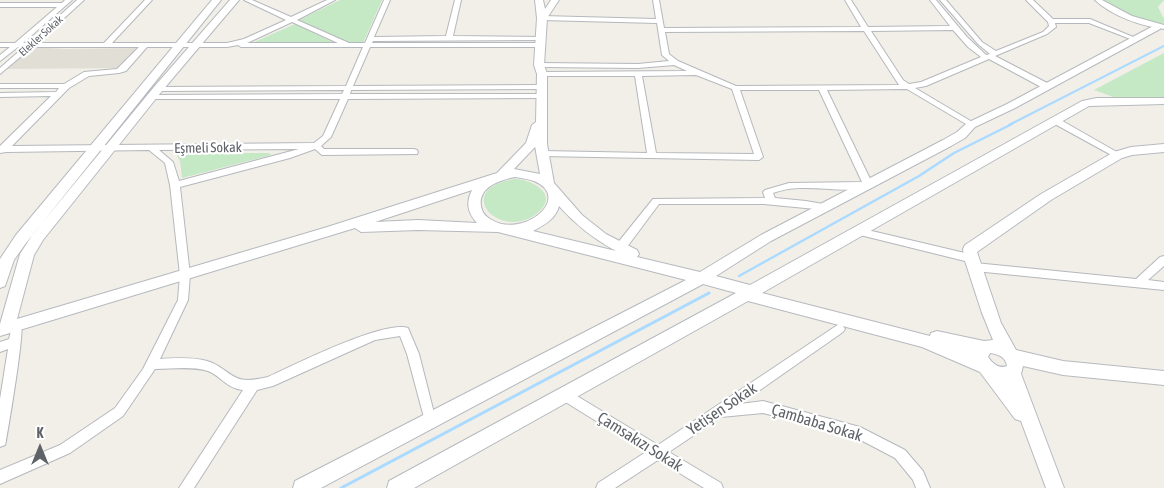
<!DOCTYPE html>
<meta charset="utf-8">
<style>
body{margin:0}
#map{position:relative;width:1164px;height:488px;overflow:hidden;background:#f1efe8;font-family:"Asap Condensed",sans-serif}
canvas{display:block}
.north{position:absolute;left:15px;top:423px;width:50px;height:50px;-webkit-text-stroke:4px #fff;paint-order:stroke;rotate:0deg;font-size:14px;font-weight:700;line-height:20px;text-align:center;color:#5f6368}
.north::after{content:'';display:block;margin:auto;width:18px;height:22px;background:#5f6368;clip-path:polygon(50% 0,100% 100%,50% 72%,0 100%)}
</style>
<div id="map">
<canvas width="1164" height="488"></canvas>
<div class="north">K</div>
</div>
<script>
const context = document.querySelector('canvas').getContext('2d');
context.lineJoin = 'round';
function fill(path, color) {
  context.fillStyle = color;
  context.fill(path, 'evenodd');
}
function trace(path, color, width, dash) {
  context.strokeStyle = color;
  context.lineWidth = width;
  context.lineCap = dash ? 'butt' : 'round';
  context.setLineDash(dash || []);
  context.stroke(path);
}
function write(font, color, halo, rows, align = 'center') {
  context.font = font + ' "Asap Condensed",sans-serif';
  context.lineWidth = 4.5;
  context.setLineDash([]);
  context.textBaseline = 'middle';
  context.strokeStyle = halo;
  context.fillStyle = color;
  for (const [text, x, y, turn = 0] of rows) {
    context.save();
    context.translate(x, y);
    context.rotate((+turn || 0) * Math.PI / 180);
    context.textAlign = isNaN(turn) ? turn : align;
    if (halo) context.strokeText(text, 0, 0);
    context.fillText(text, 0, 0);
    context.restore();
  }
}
fill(new Path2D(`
 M30,47L67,49L138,48L121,68L5,69Z`), '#e1ded6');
fill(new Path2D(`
 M340,0H382L363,43L352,44L299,20Z
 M1102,0H1164L1158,7L1164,19V24C1143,23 1120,10 1102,0Z
 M295,24L337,44L252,43Z
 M1164,53V98H1116L1094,90Z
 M181,153H269L271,155L182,178L180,161L176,154Z
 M515,179C534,180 561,196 536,214C498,242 452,188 515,179Z`), '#c5e8c5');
trace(new Path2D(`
 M1009,125L1164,46`), '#aadaff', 2);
trace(new Path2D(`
 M739,276L919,176L954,153L1012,124`), '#aadaff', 2.5);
trace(new Path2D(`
 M341,488L709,293`), '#aadaff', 3);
const street = new Path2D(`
 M65,0H72L23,43H29L77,0H84L37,43H104L145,0H152L112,43H227L244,39L286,20L244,0H252L291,17L327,0H335L297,20L349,43H365L384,0H390L374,37L446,36L455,0H461L453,36L543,37L544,38L541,40L373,41L372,43H540L544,45L540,47H370L353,86L542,85L546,87L542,89L351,90L350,94H541L545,96L541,98L348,99L331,137L321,146L324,149H414L417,150L418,152L417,154L322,155L315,149L290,158L180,187L190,275L188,300L160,359C175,358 192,357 207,361C219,364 226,373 237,378C246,382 258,379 268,377C294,365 384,320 408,328L419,354L436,421L434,425L430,427L426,425L407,354L400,336L375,340L273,386L257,390L194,488H179L243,390C226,388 221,376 208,371C192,366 171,369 155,369L123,416L70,453L0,484V470L60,445L115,408L143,369L178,300L180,275L170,185L165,163L149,150L6,152L0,153V146L51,96L0,97V93L56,92L59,88H0V84H64L84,72L117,69L139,47H32L0,74V68L24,47H18L0,61V55L10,47H0V43H15L57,7H0V3H62ZM292,22L338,43H247ZM238,45L241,47H363L346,86L158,87L154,89L158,91L344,90L342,94L152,95L148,97L152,99H340L323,136L314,143L12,146L69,88L89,76L119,73L126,71L147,47H227ZM299,149L179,181L173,162L159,150Z
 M653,0H659L664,28L861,27L845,0H851L868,27L950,26L930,0H936L967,37L986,55L990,54L978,44L940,0H946L982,42L996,51L1043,32L1049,26L1048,22L1026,0H1033L1053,19H1090L1138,39L1133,40L1089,23H1055L1056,27L1047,34L995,56L1049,84V88H1043L989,59L926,86L915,88L974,123V127H971L907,89L827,90L873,185L871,187C839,195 804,181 773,193L775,198L806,201L829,205L831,207L826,210L764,204H659L624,251H616L615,248L616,245L653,199L765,198L763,192L765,190L789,183L862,182L819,90H740L763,157L759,160L540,156L539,154L540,152L543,151L647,153L635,76H542L538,74L542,72L687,71L674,65L638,68L539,67L535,65L539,63L638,64L669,61L662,55L657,23L542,20L539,18L542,16L656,19ZM953,30L968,47L981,57L921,82L909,84L903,80L871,31ZM864,31L899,85L736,86L678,61L669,54L665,32ZM696,75L732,89L754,154L656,153L642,76Z
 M1095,0H1102L1132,16L1164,25V29C1141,26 1112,16 1095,0Z
 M1053,119H1059L1122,155L1121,157H1115L1053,123Z
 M859,228L969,254L973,255L974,258L973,261L969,262L856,234L854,232Z
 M1164,256V266L1148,280L1164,282V290L975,271L971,270L970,267L971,264L975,263L1136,279L1160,257Z
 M17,320L21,322C25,330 9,424 6,441L5,445L0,447V399L8,349L0,352V342L9,339L13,322Z
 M839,324L843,326L845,329L843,332L740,404L763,401L860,427L905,450L923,471L930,488H916L913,480L895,458L853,436L763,413L721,417L669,452L721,483L723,488H704L658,460L615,488H596L598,483L646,452L559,398L557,394L559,390L563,389L567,390L658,445Z`);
const secondary = new Path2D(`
 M212,0H221L26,243L14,260L5,286L0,288V259L16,235Z
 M230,0H239L162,91L43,240L34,255L17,319L324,228L497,173L526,143L532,125L536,122L537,74L534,65L537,18L535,0H543L545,9L551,0H559L547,18L544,65L547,74V144L554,183L582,215L606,234L637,250L639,254L637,257L700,272L761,235L943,140L957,132L967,123L1007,104L1157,24L1160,25V29L1015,108L975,127L965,138L951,146L771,241L716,276L750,285L1082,101L1097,98H1164V104L1089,106L762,293L930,336L931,333L937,331L984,341L993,340L982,313L964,258L963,249L965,245L1041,194L1114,152L1131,147L1164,144V152L1132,155L1122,158L1051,200L977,252L1001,323L1016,350L1063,361L1164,371V385L1063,375L1023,366L1021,374L1064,488H1046L1021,421L1015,419L980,372L922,347L748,301L414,488H387L389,481L736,293L703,284L321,488H293L295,481L686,280L498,232L418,230L361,232L355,228L0,336V324L20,254L33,234L154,87ZM535,146L540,174L514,169L535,147ZM515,177C521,178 528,179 534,181C574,198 522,240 490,219C485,216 482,212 481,206C478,187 500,180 515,177ZM472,190C466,202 467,212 477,223L418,220L375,222ZM559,206C576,225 594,239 616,251L533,231C544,225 556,219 559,206ZM990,353C998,354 1006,357 1007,366C999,369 993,364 988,357Z`);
trace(street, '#b5b8bc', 2);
trace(secondary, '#b6babf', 2);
fill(street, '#fff');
fill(secondary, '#fff');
write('11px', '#5f6368', '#fff', [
 ["Elekler Sokak",41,36,-42]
]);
write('14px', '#5f6368', '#fff', [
 ["Eşmeli Sokak",208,148,-1]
]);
write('16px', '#5f6368', '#fff', [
 ["Yetişen Sokak",722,409,-34],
 ["Çambaba Sokak",817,423,17],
 ["Çamsakızı Sokak",640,442,32]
]);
</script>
